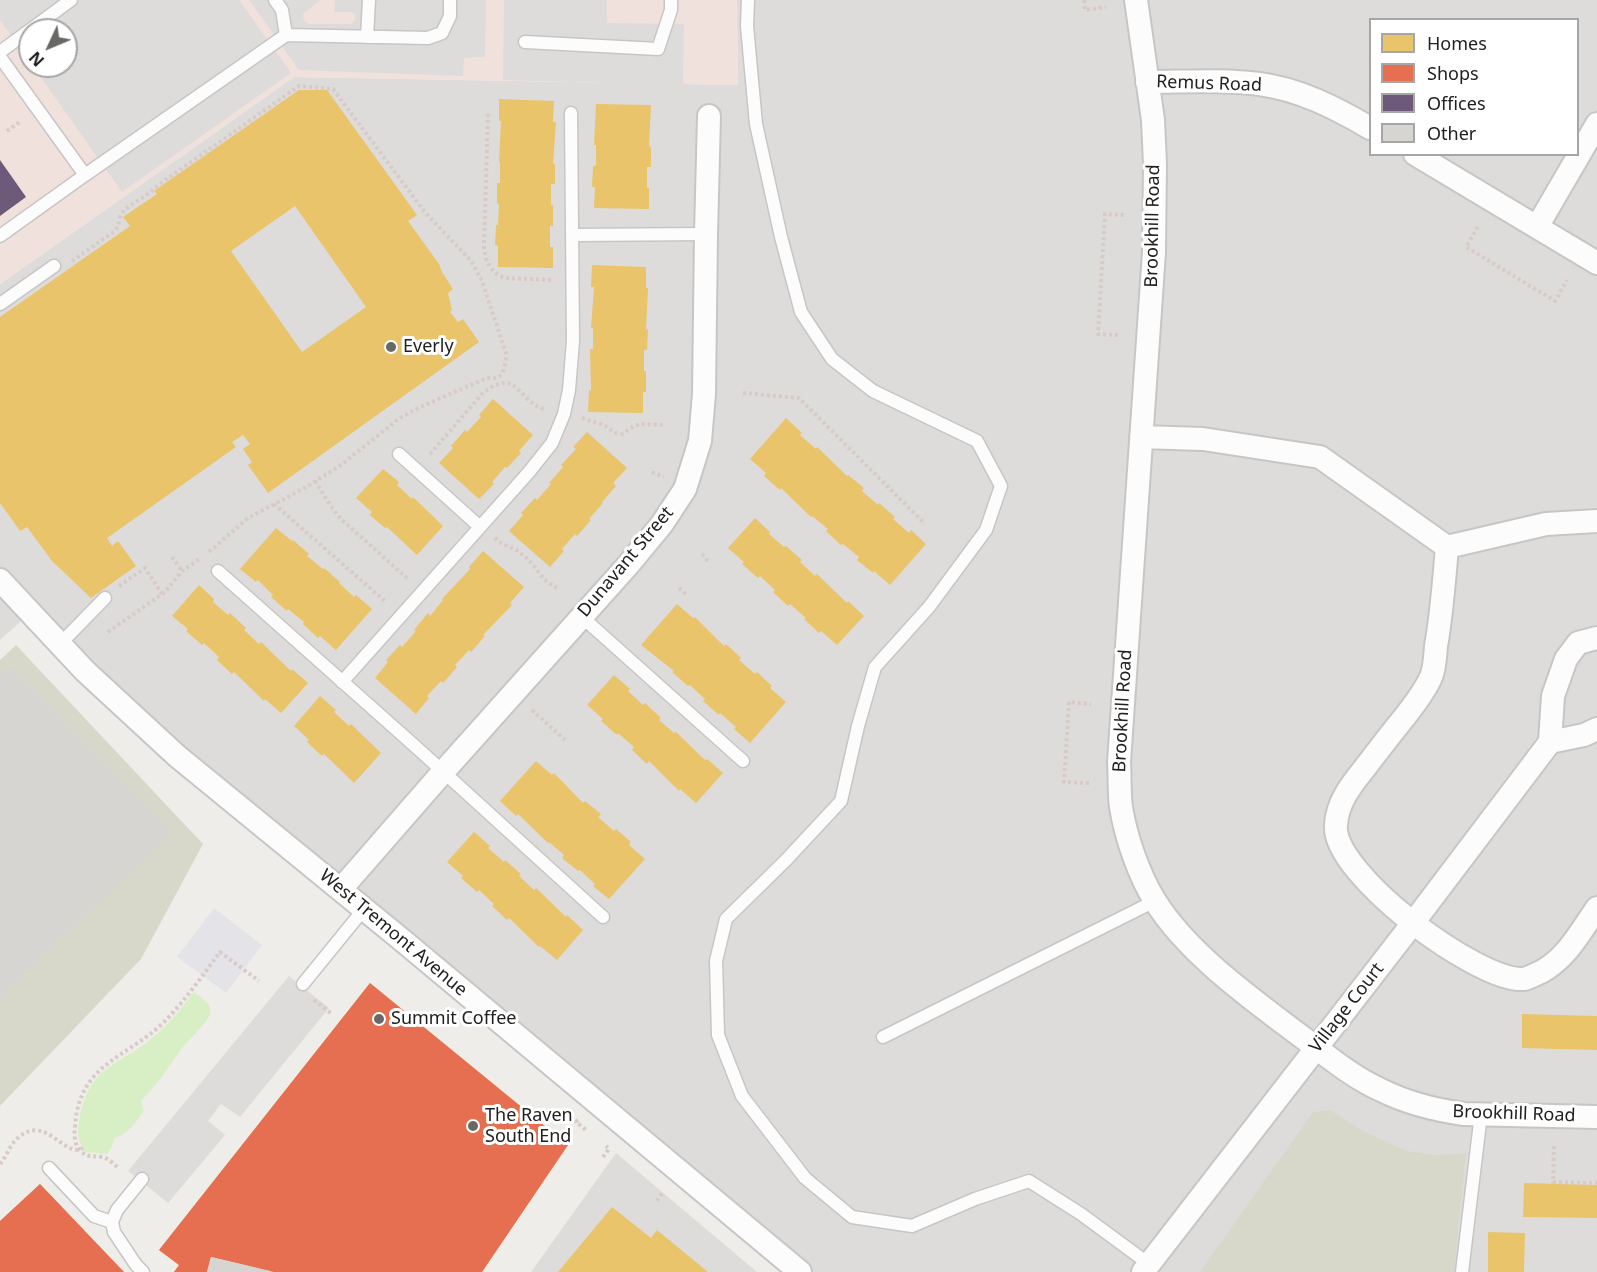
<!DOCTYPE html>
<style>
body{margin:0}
#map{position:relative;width:1597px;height:1272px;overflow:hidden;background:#efede9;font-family:"Noto Sans",sans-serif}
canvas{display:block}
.legend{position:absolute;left:1369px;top:18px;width:210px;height:138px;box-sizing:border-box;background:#fff;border:2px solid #a6a6a6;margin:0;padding:8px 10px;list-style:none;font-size:18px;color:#202020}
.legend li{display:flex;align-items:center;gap:12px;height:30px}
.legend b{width:30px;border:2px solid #a6a6a6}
.north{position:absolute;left:18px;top:18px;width:60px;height:60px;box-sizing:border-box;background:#fff;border:2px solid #a6a6a6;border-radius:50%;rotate:226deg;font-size:16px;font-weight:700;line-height:24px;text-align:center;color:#202020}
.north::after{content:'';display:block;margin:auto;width:21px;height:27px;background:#686866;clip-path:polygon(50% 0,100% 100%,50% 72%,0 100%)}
</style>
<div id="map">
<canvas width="1597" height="1272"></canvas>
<ul class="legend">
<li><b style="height:16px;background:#e9c46a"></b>Homes</li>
<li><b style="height:16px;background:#e76f51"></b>Shops</li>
<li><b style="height:16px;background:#6d597a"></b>Offices</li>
<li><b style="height:16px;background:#d7d5d1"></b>Other</li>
</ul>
<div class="north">N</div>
</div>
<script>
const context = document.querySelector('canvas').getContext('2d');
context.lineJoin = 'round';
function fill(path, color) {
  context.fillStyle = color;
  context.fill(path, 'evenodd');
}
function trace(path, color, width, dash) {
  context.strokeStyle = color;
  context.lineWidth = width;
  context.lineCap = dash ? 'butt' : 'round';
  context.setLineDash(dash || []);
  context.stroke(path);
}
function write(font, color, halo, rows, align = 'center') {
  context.font = font + ' "Noto Sans",sans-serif';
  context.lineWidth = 6;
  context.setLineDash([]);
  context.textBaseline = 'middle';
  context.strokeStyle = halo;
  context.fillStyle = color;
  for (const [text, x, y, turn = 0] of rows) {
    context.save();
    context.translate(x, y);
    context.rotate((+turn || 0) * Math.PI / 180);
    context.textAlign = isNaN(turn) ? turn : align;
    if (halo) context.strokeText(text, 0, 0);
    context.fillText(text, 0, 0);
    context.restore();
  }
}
fill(new Path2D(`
 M737,0H1597V1272H807L181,754L37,607L0,640V284L294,77L738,85ZM1370,20H1578V154H1370Z
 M616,1153L757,1272H531Z`), '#dedcda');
fill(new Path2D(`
 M0,0H737L738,85L294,77L0,284ZM30,30H66V66H30Z`), '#f1e1dd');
fill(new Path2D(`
 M0,0H239L291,73L122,192L33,66H66V30H30V62L0,20Z
 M249,0H320L303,14L304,21L309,24H351L355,21V15L351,12H334L335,0H486L485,57L464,58L463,76L299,70Z
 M504,0H607V23L684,24L683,85L503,80Z
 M289,976L329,1008L240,1117L221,1104L208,1121L225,1135L168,1203L128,1171Z`), '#dddcda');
fill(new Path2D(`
 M16,645L203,844L141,959L0,1106V660Z
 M1330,1110L1365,1132L1407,1151L1437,1155L1466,1153L1454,1272H1200L1313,1112Z`), '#d8d8ca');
fill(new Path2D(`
 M194,992L207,1002L210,1007V1015L204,1024L182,1048L158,1082L141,1101L144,1111C135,1123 129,1134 114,1138L112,1147L107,1154L86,1152C78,1144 77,1132 79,1121C89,1063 120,1067 157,1034C171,1022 182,1007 194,992Z`), '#d8efc5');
fill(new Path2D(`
 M214,908L262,945L226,993L177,957Z`), '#e4e3e8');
fill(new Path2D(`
 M299,90H327L417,215L408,221L439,264L442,272L453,289L448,293L452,310L450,312L458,322L463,319L479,342L268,493L248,465L252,462L243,449L250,444L243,435L232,442L236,447L107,538L112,546L118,541L136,566L91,598L52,561L27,527L20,531L0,503V317L130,226L123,217L157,194L154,191ZM295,206L366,307L302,352L231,251Z
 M499,99L554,101L553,122H556L553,164H555V184H551V205H553V226H550V247H553V268L498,267V246L495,245L496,225H498L499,204H497V183H500V162H499L501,121H499Z
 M596,104L651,105L649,146L651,147V167H647V188H649V209L594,208L595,187H592L593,166H596V145H594Z
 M592,265L646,267V288H648L646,329L648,330L647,350H644V371H646V392H643V413L588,412L589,390L591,391L590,349H593V328H591L594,287H591Z
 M493,399L533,435L519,451L521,453L507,468L505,467L492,482L494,484L479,499L439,463L453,448L451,446L465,430L467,432L481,417L479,415Z
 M786,418L802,433L800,435L816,449L817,447L847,476L848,475L864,488L862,491L878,505L879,503L895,517L893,519L909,533L911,530L926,544L890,585L874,571L873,573L857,560L859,557L843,544L841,545L826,531L828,529L812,516L811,517L781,488L780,490L764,476L766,473L750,459Z
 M587,432L627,468L613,483L616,486L602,502L603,503L589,519L591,520L577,536L575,534L562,549L564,551L550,567L509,531L523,515L521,513L535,498L537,500L551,484L549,483L563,467L561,465L576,449L573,447Z
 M383,469L399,482L397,485L412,499L413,497L443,526L417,555L387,527L385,528L370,515L372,512L356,498Z
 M755,518L770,532L769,534L784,547L786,546L802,560L800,562L815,576L817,574L847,603L848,601L864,616L837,645L821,631L819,633L804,619L806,618L790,604L788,606L773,592L775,590L760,576L758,578L742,564L744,562L728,548Z
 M276,528L292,541L293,540L309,554L307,556L323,569L324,568L340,582L339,583L354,597L356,595L372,609L336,650L320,636L318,638L303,624L304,622L288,609L287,611L271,597L273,595L258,580L256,582L240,569Z
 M483,551L524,587L510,603L512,605L483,635L485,636L471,652L469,650L455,665L457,667L443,683L441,681L427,696L429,698L416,714L375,678L388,662L386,660L400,645L402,647L416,631L414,630L428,613L430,616L443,600L442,599L470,569L469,567Z
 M199,585L214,599L213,602L228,615L230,613L246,628L244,630L259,644L261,642L291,671L292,669L308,683L281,713L265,699L264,701L234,672L232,674L217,660L219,657L204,643L202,645L186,631L188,629L172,616Z
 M677,604L693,618L695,617L724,646L726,644L741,658L739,660L755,674L757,672L772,686L770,688L786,702L750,743L734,729L736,727L720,713L719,715L703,701L705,699L690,685L688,686L672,672L674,671L641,645Z
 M614,675L630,689L628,691L643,705L645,703L661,718L659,720L674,733L676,732L705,760L707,759L723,773L696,803L680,789L679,791L649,761L647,764L632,750L634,747L618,733L617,735L601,721L603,719L587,705Z
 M320,696L336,710L334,712L349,726L351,724L381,753L354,783L324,754L322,756L307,742L309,740L294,726Z
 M536,761L552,775L554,773L583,803L585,801L601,814L598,817L614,831L616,829L631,842L629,845L645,859L609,899L593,886L595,884L580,870L578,871L562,858L564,855L549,842L548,843L518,814L516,816L500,801Z
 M474,832L490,846L488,848L504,862L505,860L521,874L519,876L534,890L536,888L566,917L567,915L583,930L557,960L540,946L539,947L509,918L507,920L492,906L494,904L479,890L477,892L461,878L463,876L447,862Z
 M370,983L568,1145L482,1272H274L211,1257L207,1272H174L179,1265L159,1250ZM377,1107L446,1162L397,1240L376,1244L288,1219Z
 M1522,1014L1597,1016V1050L1522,1048Z
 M1524,1183L1597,1185V1218L1523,1217Z
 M40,1184L124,1272H0V1221Z
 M612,1207L651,1238L657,1230L708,1272H558Z
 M1488,1232L1525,1233L1524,1272H1488Z`), '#e9c46a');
fill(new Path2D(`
 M370,983L568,1145L482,1272H274L211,1257L207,1272H174L179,1265L159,1250Z
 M40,1184L124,1272H0V1221Z`), '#e76f51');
fill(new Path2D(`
 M0,160L26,197L0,216Z`), '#6d597a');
fill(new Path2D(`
 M11,666L172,832L0,999V677Z
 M211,1257L270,1271V1272H207Z`), '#d7d5d1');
const service = new Path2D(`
 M275,0L282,10L286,35
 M748,0L747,26L756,124L781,237L801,312L832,359L873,391L977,441L1001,486L986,530L929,607L875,667L858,726L841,801L787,859L726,919L716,961L718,1035L742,1096L805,1178L852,1217L912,1226L975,1199L1029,1181L1081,1214L1149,1264
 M30,30L71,0
 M367,37L369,0
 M525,42L658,49L671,10V0
 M0,52L30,30
 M0,57L85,175L0,236
 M85,175L286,35L428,38L442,33L450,16V0
 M572,235L706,234
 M0,304L54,266
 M399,454L480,527
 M218,571L416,747L603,917
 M582,617L743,761
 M60,644L105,598
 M342,682L529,472L552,443L564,414L569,390L573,341L571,113
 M303,984L364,909
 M883,1037L1155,901
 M49,1168L94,1216L112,1222
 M142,1179L117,1210L112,1222L114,1232L136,1265L143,1272
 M1462,1272L1481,1114`);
const minor = new Path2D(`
 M1136,0L1153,120L1155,164L1154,252L1119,762C1120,777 1119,793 1121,807C1126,838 1139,875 1155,901C1188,954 1252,999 1302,1037C1326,1055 1352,1077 1381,1090C1407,1103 1435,1110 1464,1114L1597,1117
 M1147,82C1184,82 1222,79 1259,84C1299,89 1336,108 1370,128
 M1415,154L1597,263
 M1537,227L1597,124
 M1141,437L1203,439L1320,457L1447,547C1444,581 1442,612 1436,646C1435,656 1435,668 1431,677C1424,693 1413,706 1403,719C1390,735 1377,752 1364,769C1351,785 1337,803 1336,825C1331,873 1479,983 1524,979C1529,978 1536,974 1541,972C1567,958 1580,932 1597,908
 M1447,547L1546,524L1597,521
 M0,580L85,671L177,756L402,940L800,1272
 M1550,742L1584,735L1597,729
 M341,889L443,772L629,564L662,524L685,489L700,441L704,394L706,234L709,116
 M1143,1272L1413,923L1550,742L1553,696L1566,659L1578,643L1597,638`);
trace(service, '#c7c6c5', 15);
trace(minor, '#c7c6c5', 26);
trace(new Path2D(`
 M1084,0L1085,10L1106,7
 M488,114L484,247C486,262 490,272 504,278L552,280
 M7,131L21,121
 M1478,227L1466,247L1555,301L1567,280
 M72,261L115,231C120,225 118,219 122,213C132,202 147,197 157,186L299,86L333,89L424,211L471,261L482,281L506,353C506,360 505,374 498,377C494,379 490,378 487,378L418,408L400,418L341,465L308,486L248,518L209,552
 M1118,335L1098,334L1105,214L1126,215
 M743,393L799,398L925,524
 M582,418L604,425L616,433L622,434L634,426L641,424L665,425
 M430,454L483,393C518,366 517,401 544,409
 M652,472L664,477
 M315,481L330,505L340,518L407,578
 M274,504L386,602
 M495,538L499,542L518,551L528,559L544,579L558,589
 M702,554L708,561
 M172,557L182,571
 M119,586L145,568L162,594
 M679,588L686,594
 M108,632L165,592L182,571L201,558
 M534,710L533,711L565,740
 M1089,783L1064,782L1069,702L1091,704
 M314,1000L332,1014
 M578,1120L576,1122L586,1130
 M1554,1146L1553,1182L1597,1183
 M603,1157L609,1149L606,1146
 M0,1164C7,1156 10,1144 19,1137C46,1114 65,1159 83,1148
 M117,1167C113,1163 108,1158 102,1157C94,1156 87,1158 81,1151C74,1145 74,1134 75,1126C79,1062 129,1058 166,1020C186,999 203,975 220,952L259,981
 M657,1201L663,1192`), '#d8cac7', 4, [3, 3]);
trace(service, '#fdfcfc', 12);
trace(minor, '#fdfcfc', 22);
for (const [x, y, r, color] of [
 [391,347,6,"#686866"],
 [379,1019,6,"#686866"],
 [473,1126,6,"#686866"]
]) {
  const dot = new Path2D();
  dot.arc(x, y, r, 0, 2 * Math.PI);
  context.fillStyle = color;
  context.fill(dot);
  trace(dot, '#fff', 2);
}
write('18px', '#202020', '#fff', [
 ["Remus Road",1209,84,2],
 ["Brookhill Road",1153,226,-89],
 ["Dunavant Street",626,562,-50],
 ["Brookhill Road",1123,711,-87],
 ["West Tremont Avenue",393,933,40],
 ["Village Court",1347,1008,-52],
 ["Brookhill Road",1514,1114,2]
]);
write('18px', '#202020', '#fff', [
 ["Everly",403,347],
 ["Summit Coffee",391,1019],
 ["The Raven",485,1116],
 ["South End",485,1137]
], 'left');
</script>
